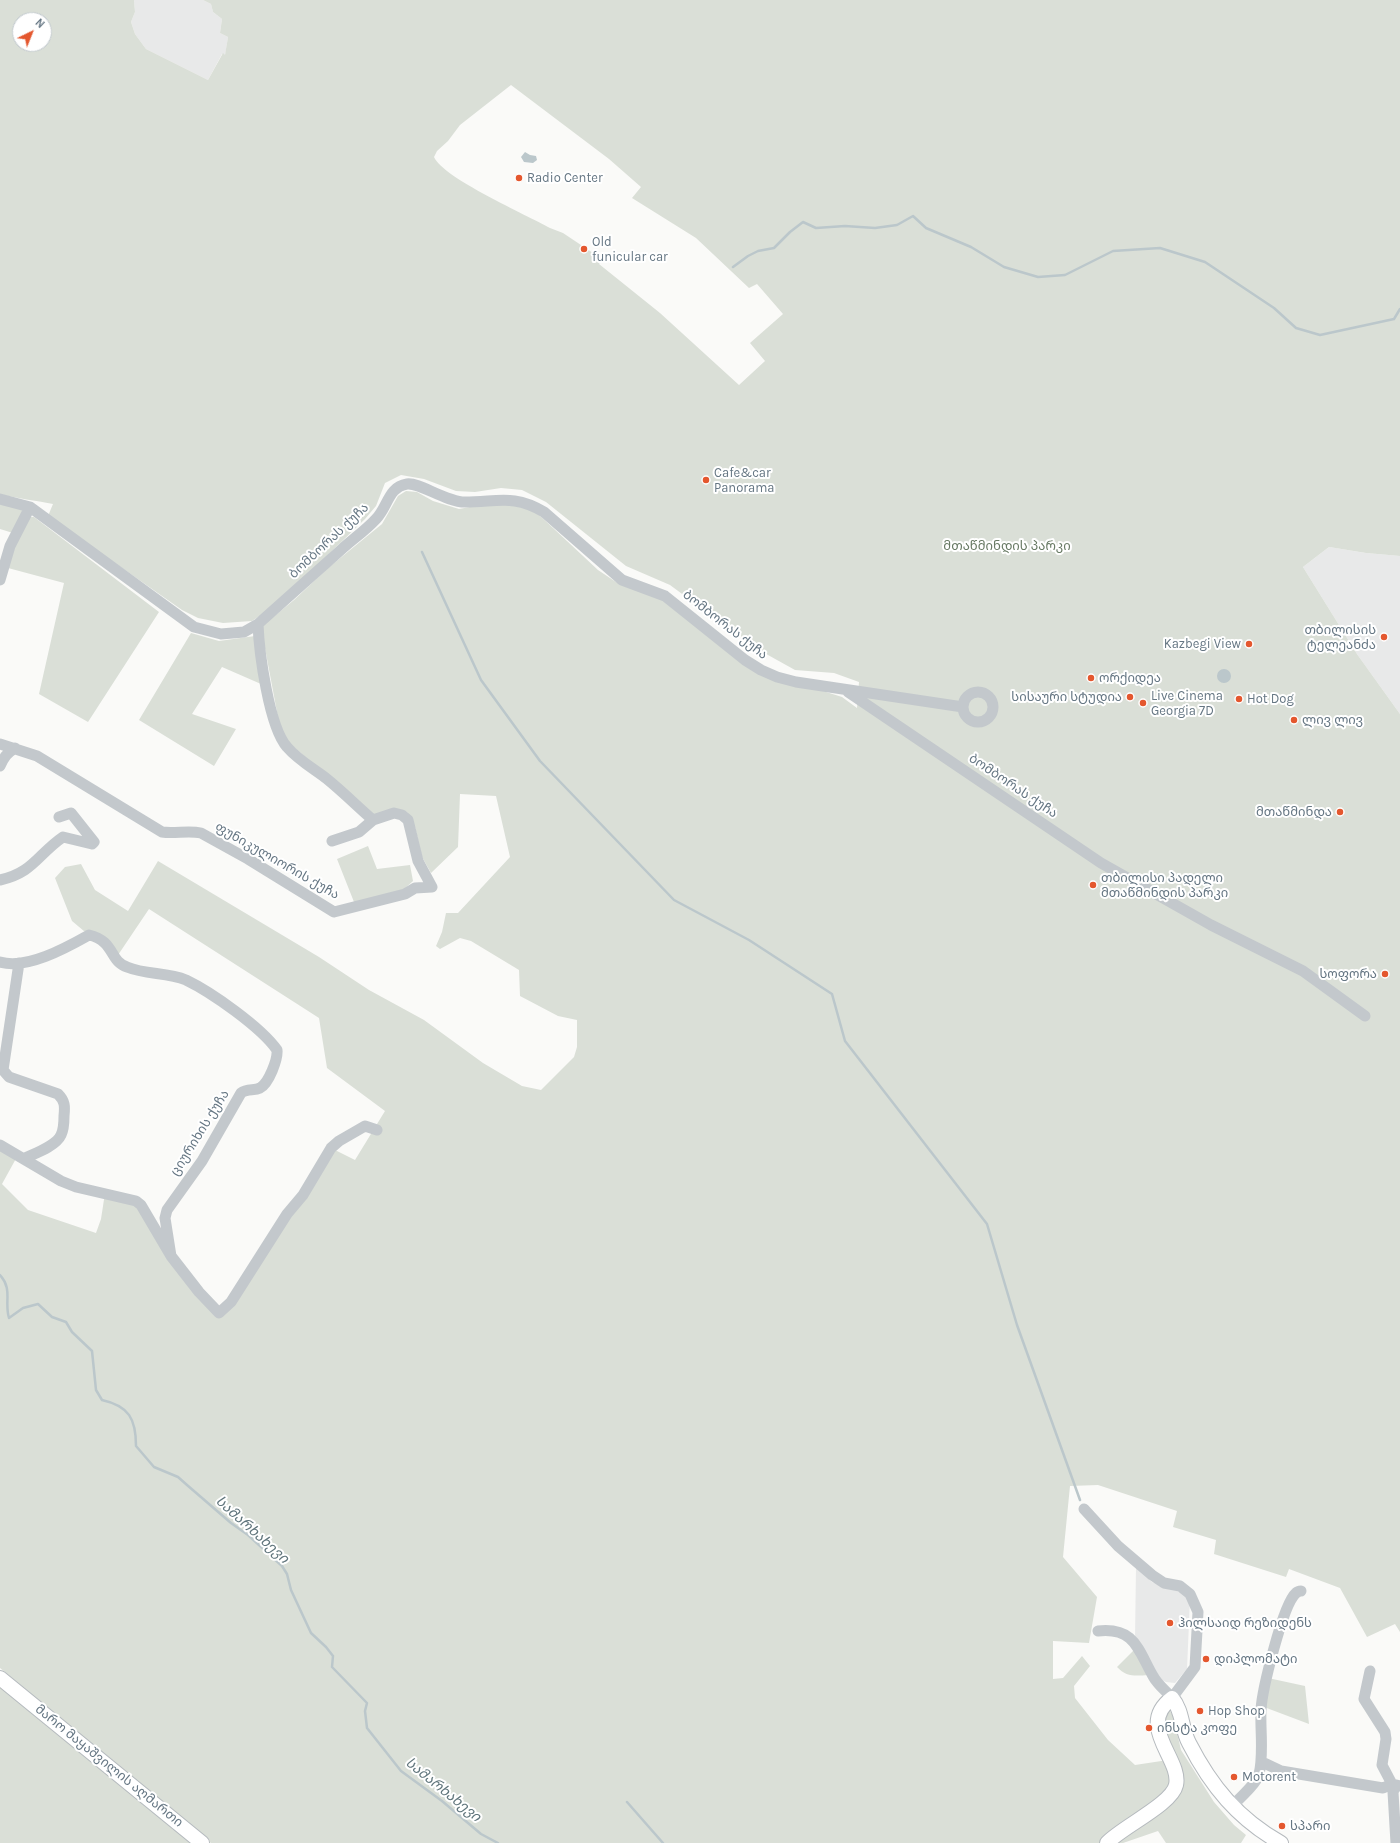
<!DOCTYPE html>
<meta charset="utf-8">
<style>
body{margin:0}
#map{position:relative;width:1400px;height:1843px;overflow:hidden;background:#fafaf8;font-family:Karla,sans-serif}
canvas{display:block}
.north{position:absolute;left:12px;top:12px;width:40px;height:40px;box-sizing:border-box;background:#fff;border:1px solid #c1c8cd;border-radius:50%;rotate:43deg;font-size:11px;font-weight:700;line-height:16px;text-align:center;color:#657683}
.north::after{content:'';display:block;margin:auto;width:14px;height:18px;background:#e4572e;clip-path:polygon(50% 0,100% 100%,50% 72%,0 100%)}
</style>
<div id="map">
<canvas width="1400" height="1843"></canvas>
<div class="north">N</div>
</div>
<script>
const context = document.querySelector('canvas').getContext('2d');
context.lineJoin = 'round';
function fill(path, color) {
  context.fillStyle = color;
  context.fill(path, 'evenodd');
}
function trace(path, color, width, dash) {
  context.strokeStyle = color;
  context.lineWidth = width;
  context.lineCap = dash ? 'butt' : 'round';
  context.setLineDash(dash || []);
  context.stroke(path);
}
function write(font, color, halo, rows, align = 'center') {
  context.font = font + ' Karla,"Noto Sans Georgian",sans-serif';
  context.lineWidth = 4;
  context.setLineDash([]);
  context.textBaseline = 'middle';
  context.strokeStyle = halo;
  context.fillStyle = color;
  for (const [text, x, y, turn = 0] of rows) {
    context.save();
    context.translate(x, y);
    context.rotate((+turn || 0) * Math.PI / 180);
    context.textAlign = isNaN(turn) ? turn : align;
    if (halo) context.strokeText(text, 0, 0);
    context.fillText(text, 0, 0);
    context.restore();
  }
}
fill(new Path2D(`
 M134,0H203L211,4L213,12L222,19L220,33L228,37L225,56L222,54L208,80L146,49L135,34L131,22L135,12Z
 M1329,547L1366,553L1400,556V714L1357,654L1303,567Z
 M1136,1567L1152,1582L1175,1589L1190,1599L1187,1669L1175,1683L1166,1682L1160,1679L1135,1639Z`), '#e8e9e9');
fill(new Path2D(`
 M0,0H134L135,12L131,22L135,34L146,49L208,80L223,53L225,55L228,37L220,33L222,19L213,12L211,4L203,0H1400V556L1366,553L1329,547L1303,567L1357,654L1400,714V1632L1395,1624L1367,1637L1340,1588L1289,1569L1286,1577L1214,1554L1216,1540L1173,1527L1177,1511L1098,1485L1070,1486L1063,1557L1097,1597L1089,1643L1053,1641V1679L1063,1678L1082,1656L1090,1666L1074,1686L1075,1698L1108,1740L1135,1765L1168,1760L1164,1735L1163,1714L1170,1711L1173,1716L1181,1750L1214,1802L1234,1825L1246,1835L1241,1843H1166L1158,1831L1123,1843H211L0,1668V1145L18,1155L2,1184L28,1210L96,1233L101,1219L105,1193L129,1198L219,1313L331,1148L355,1160L385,1111L327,1068L319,1018L149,909L116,958L72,921L55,878L65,867L81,864L95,890L128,911L158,861L319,957L369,990L424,1020L483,1063L522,1086L541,1090L574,1057L577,1047V1020L558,1016L520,996L519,970L471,941L460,938L440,949L436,946L442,932L446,913H458L510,857L496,796L460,794L458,847L431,873L422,857L415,827L407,812L395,809L374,816L288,742L280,728L261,627L294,600L328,568L382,524L398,496L406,491L417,492L433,501L459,509L486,504L521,506L537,513L598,570L616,582L661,598L734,655L823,691L842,697L857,708L859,682L834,673L795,670L768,655L716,619L670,585L626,566L546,502L522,490L501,488L475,492L456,491L424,479L401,475L385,483L376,506L365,519L275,606L252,621L223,623L198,618L182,610L48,516L53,504C35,500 18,499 0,494ZM20,20H44V44H20ZM511,85L609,159L641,187L632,198L696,238L749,288L757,284L783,314L750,343L765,361L739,385L660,313L599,264L602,259L563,233L550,228C527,215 443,178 434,157L437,151L448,141L460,125Z
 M0,503L24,509L13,533L0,529Z
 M30,517H34L159,612L88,722L39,694L64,583L8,568L13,546Z
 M191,633L219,641L255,636L261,684L222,667L192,714L236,729L214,766L139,720Z
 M368,846L377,869L410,865L413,881L402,891L354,902L337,859Z
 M1135,1649L1148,1675C1135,1676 1126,1677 1117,1667Z
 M1268,1678L1305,1686L1309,1724L1264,1707Z
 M0,1684L196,1843H0Z`), '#dadfd7');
fill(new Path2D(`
 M525,152L530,155L536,156L537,160L533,163L524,162L521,157Z
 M1217 676a7 7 0 1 1 14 0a7 7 0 1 1-14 0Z`), '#bbc7cb');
trace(new Path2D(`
 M733,267L748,256L758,251L774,248L790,232L803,222L816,228L845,226L875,228L897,225L913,216L926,228L971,247L1004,267L1038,277L1065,275L1113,251L1160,248L1205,262L1274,308L1296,328L1320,335L1394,319L1400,309
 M422,552L481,680L540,761L674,900L749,940L832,994L845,1041L987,1224L1017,1325L1080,1500
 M0,1275C13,1289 4,1302 9,1318L23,1308L38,1304L52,1317L66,1322L72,1332L92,1351L96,1390L102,1400C129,1406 136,1419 136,1446L154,1467L178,1477L187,1485L231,1523L248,1535L282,1566L287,1574L291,1590L311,1633L326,1647L333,1656L332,1667L367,1703L365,1711L367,1728L401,1771L442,1801L481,1834L498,1843
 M627,1802L663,1843`), '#bbc7cb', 2.5);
const major = new Path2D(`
 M0,1678L202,1843
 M1107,1843C1122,1827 1172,1804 1176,1785C1182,1759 1135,1726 1172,1698C1183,1711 1181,1728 1189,1743C1211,1786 1238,1819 1281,1843`);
trace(major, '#b5babe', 16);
trace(new Path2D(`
 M0,499L30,507L194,627L221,634L244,632L258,624C286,599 314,574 342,549C353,539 366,530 376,519C388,507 388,487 407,484C419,482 446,502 465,502C498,502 514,494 544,512L622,580L665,596L745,660L761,670L777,677L796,682L963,707
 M0,580L10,546L30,507
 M258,624C259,652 269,727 287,747C298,760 314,769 327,779C343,792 358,807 373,820
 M848,692L1101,863L1211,925L1303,971L1365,1016
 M963 707a15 15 0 1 1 30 0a15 15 0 1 1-30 0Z
 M0,744L37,756L162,832C175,834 188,830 201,833L248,859L334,912L405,894L415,888L432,887
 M0,766C4,757 7,753 15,748
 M332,841L359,832L373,820L394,813L402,815L408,820L418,861L432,887
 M0,880C33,873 38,854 63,837L92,844L94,842L71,813L59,817
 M0,962C26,970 66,948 89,935C115,941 109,961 127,967C146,975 167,972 186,980C211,992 261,1027 277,1050C278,1059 269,1083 260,1088C254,1091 247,1088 241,1093L202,1161L167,1210L165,1218L171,1256
 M19,963L3,1070L9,1077L58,1094C65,1101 65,1106 64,1116C64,1122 64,1129 61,1135C56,1146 36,1153 25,1158
 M0,1145L61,1181L76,1187L136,1201L141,1205L171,1256L199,1292L219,1313L231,1302L287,1214L303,1195L331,1148L339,1141L365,1126L377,1130
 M1084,1509L1118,1546L1152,1575L1164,1583L1180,1586L1190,1594L1198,1612L1195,1667L1172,1698C1166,1691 1157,1684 1153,1676C1138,1650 1135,1627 1098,1631
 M1370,1671L1364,1699L1385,1732L1386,1739L1382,1765L1392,1784
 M1262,1762L1281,1771L1383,1788L1392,1784L1400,1786
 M1232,1806C1239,1799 1257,1783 1259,1774C1264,1755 1260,1730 1261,1710C1262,1690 1283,1604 1296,1593C1297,1592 1300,1591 1301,1591
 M1396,1843L1393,1792L1396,1785`), '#c3c8cc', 11);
trace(major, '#fff', 14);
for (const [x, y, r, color] of [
 [519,178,4,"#e4572e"],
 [584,249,4,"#e4572e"],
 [706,480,4,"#e4572e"],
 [1384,637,4,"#e4572e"],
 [1249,644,4,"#e4572e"],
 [1091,678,4,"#e4572e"],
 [1130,697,4,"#e4572e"],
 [1239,699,4,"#e4572e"],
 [1143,703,4,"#e4572e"],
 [1294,720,4,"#e4572e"],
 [1340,812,4,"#e4572e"],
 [1093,885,4,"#e4572e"],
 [1385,974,4,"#e4572e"],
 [1170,1623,4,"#e4572e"],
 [1206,1659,4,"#e4572e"],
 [1200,1711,4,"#e4572e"],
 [1149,1728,4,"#e4572e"],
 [1234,1777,4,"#e4572e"],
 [1282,1826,4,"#e4572e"]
]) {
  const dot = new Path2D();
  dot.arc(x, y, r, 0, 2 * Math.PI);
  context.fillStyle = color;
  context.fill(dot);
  trace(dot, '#fff', 1.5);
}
write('13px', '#657683', '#fff', [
 ["Radio Center",527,178],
 ["Old",592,242],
 ["funicular car",592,257],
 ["Cafe&car",714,473],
 ["Panorama",714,488],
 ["თბილისის",1376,630,"right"],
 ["ტელეანძა",1376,645,"right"],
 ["Kazbegi View",1241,644,"right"],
 ["ორქიდეა",1099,678],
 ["Live Cinema",1151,696],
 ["Georgia 7D",1151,711],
 ["სისაური სტუდია",1122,697,"right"],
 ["Hot Dog",1247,699],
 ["ლივ ლივ",1302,720],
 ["მთაწმინდა",1332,812,"right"],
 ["თბილისი პადელი",1101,878],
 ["მთაწმინდის პარკი",1101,893],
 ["სოფორა",1377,974,"right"],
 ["ჰილსაიდ რეზიდენს",1178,1623],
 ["დიპლომატი",1214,1659],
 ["Hop Shop",1208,1711],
 ["ინსტა კოფე",1157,1728],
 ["Motorent",1242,1777],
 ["სპარი",1290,1826]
], 'left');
write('13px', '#657683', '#fff', [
 ["ბომბორას ქუჩა",329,541,-43],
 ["ბომბორას ქუჩა",725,625,38],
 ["ბომბორას ქუჩა",1013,786,34],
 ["ფუნიკულიორის ქუჩა",277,861,30],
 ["ციურიხის ქუჩა",200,1133,-58],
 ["მარო მაყაშვილის აღმართი",109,1766,39]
]);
write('13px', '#687a64', '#fff', [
 ["მთაწმინდის პარკი",1007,546]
]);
write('italic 14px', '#60757c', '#fff', [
 ["სამარხახევი",252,1530,42],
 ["სამარხახევი",443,1790,39]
]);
</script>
